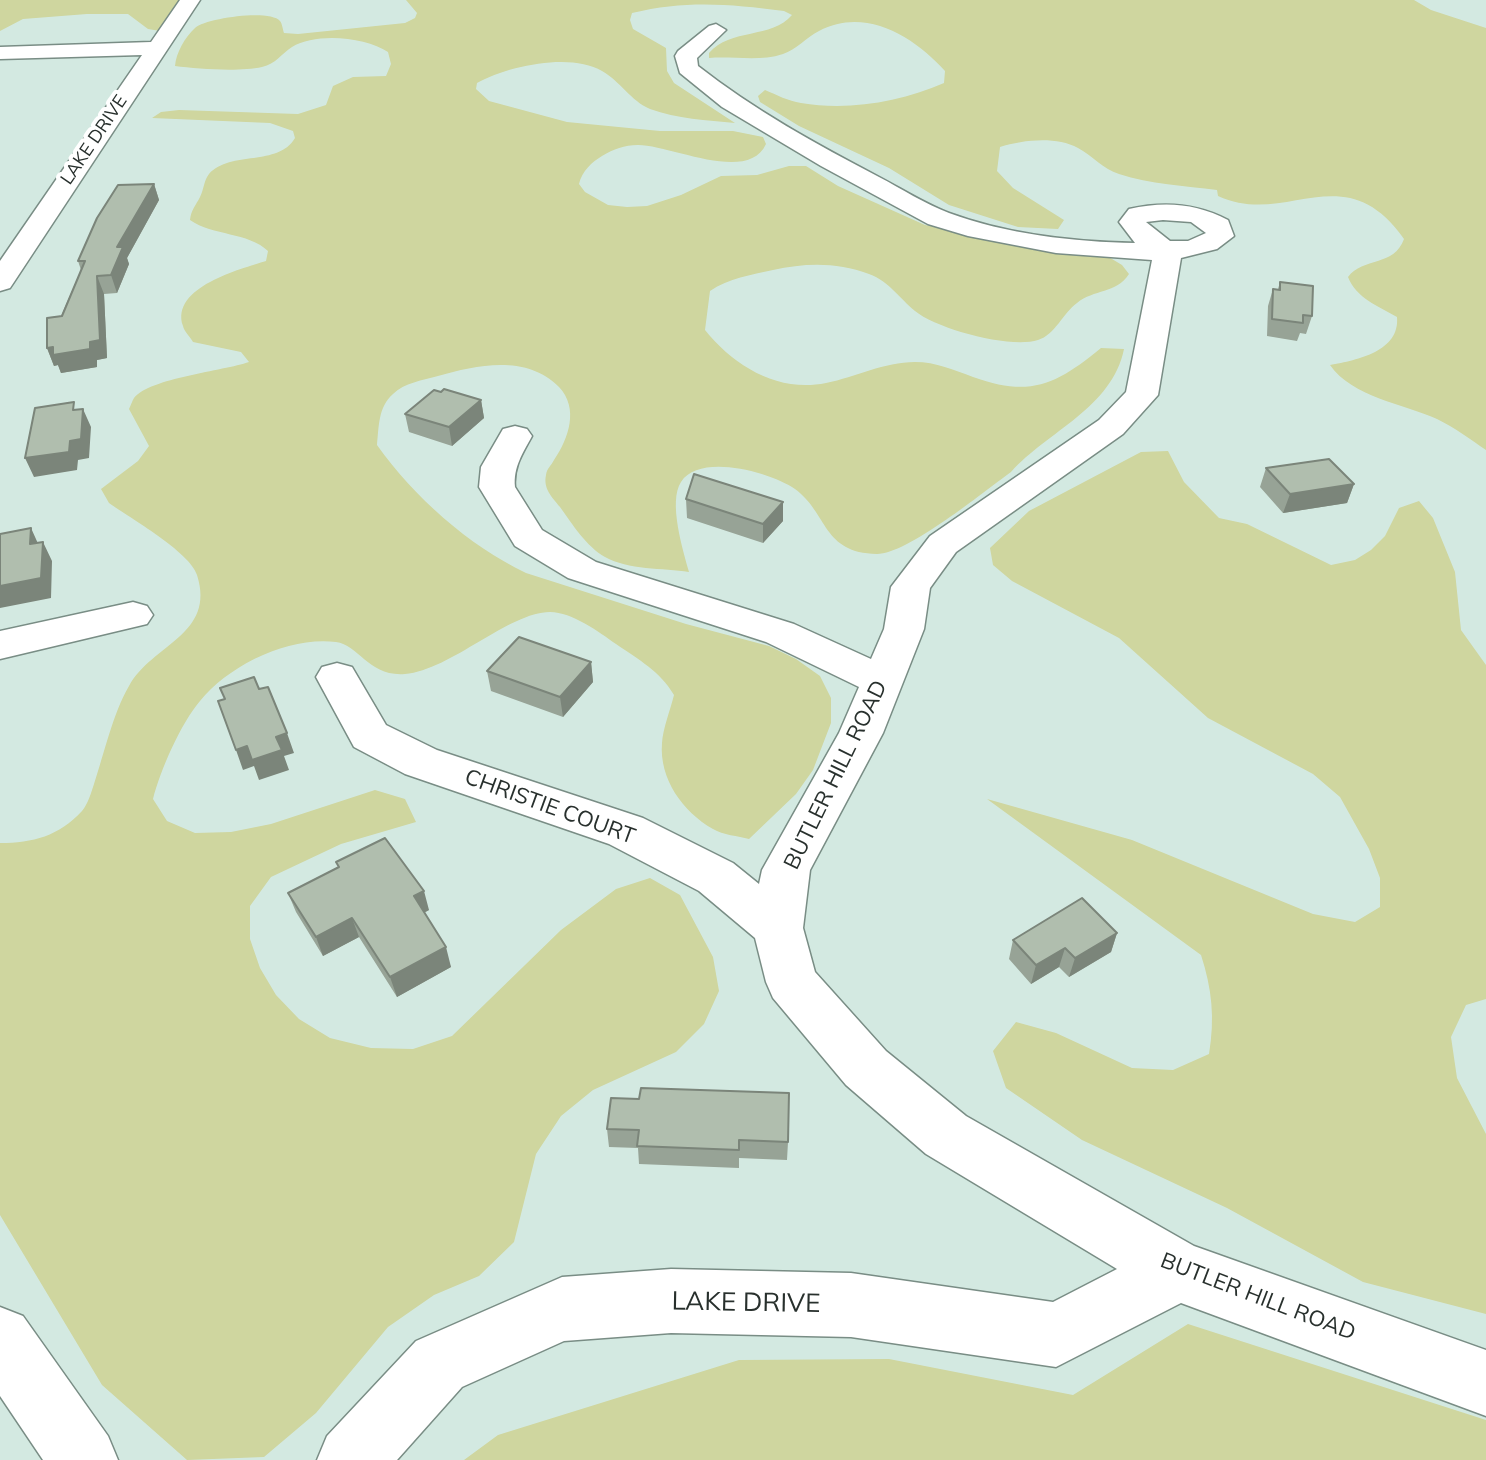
<!DOCTYPE html>
<style>
body{margin:0}
canvas{display:block;background:#d3e9e1}
</style>
<canvas width="1486" height="1460"></canvas>
<script>
const context = document.querySelector('canvas').getContext('2d');
context.lineJoin = 'round';
function fill(path, color) {
  context.fillStyle = color;
  context.fill(path, 'evenodd');
}
function trace(path, color, width, dash) {
  context.strokeStyle = color;
  context.lineWidth = width;
  context.lineCap = dash ? 'butt' : 'round';
  context.setLineDash(dash || []);
  context.stroke(path);
}
function write(font, color, halo, rows, align = 'center') {
  context.font = font + ' Mulish,sans-serif';
  context.lineWidth = 8;
  context.setLineDash([]);
  context.textBaseline = 'middle';
  context.strokeStyle = halo;
  context.fillStyle = color;
  for (const [text, x, y, turn = 0] of rows) {
    context.save();
    context.translate(x, y);
    context.rotate((+turn || 0) * Math.PI / 180);
    context.textAlign = isNaN(turn) ? turn : align;
    if (halo) context.strokeText(text, 0, 0);
    context.fillText(text, 0, 0);
    context.restore();
  }
}
fill(new Path2D(`
 M0,0H180L160,31L148,29L128,14H87L23,19L0,31Z
 M406,0H1414L1431,10L1486,28V450C1470,439 1455,428 1437,419C1404,404 1352,397 1330,365C1358,360 1400,351 1397,317C1378,306 1356,298 1348,277C1363,257 1394,267 1404,239C1344,154 1287,228 1218,196L1217,190C1185,186 1150,184 1119,174C1103,169 1093,156 1078,148C1056,136 1023,140 1000,147L997,171L1013,188L1064,220L1058,229L1018,227L949,205L889,168L799,126L760,102L758,96L765,90C777,95 788,101 801,103C848,111 901,102 944,83L945,71C915,37 865,6 819,31C807,37 796,50 783,54C759,62 734,56 709,58V53C730,28 772,39 792,15L784,11C730,4 686,0 632,13L630,20L633,29L666,48L667,71L674,83L735,123C707,120 677,119 650,109C631,101 620,81 602,71C571,52 507,66 477,83L476,89L489,101L567,122L660,131H733L763,137L766,144C748,184 671,145 638,145C624,145 614,149 602,156C592,162 582,171 579,184L585,192L608,205L627,207L647,206L681,195L721,176L757,175L789,166H806L838,186L925,225L1107,256L1122,265L1129,274C1116,294 1094,289 1077,303C1063,313 1055,335 1038,340C1010,349 937,329 915,311C899,298 890,282 869,274C837,262 805,263 773,270C751,275 729,278 710,291L705,330C734,366 778,393 826,383C856,377 884,362 915,362C936,362 954,370 973,377C1031,398 1057,384 1101,348L1124,349C1112,408 1048,431 1011,472C983,492 908,554 877,554C822,553 828,513 795,489C772,473 700,452 681,482C668,502 683,550 689,572C663,568 628,570 605,557C587,547 572,524 560,507C552,497 543,489 546,475C547,468 551,466 554,460C569,438 579,408 559,387C526,354 477,365 438,376C423,380 404,383 393,394C378,407 379,427 377,445C414,497 468,545 526,573L686,624L769,646L796,659L820,676L831,698V723L813,770L796,794L749,839C738,836 723,835 713,829C683,812 659,779 662,743C663,728 670,711 674,695C660,671 639,660 616,644C599,632 572,612 550,612C509,612 451,670 405,674C369,677 359,645 336,642C289,636 229,665 200,701C181,723 160,771 153,799L167,821L195,833L231,832L271,824L375,790L405,799L416,822L341,844L271,877L250,906V939L260,968L276,995L299,1019L330,1038L371,1048L413,1049L452,1036L561,930L616,889L650,878L680,895L713,957L719,991L704,1024L676,1052L593,1090L561,1116L536,1154L514,1242L479,1276L434,1295L388,1327L316,1413L264,1457L187,1460L102,1385L0,1215V843C33,843 59,836 82,811C88,804 91,793 94,784C104,754 113,713 129,686C152,644 216,635 197,575C190,552 130,518 109,503L101,489L138,461L149,446L129,409C131,405 132,401 134,398C150,378 223,371 249,362L241,352L193,342C190,337 184,331 183,326C170,287 241,269 266,261L268,251C248,232 213,236 190,220C191,210 196,205 200,197C204,189 204,180 209,174C231,150 278,167 295,138L293,131L270,123L152,118L161,112L179,110L298,114L326,105L333,86L353,77L386,76L391,64L388,52C366,37 316,32 292,47C281,54 276,64 262,67C239,72 198,69 175,66C176,53 185,37 195,28C206,18 270,9 280,21C282,23 283,30 284,33L298,34L405,23L415,18L417,13Z
 M1168,451L1184,482L1219,518L1247,524L1331,565L1355,560L1371,550L1385,536L1399,508L1419,501L1433,518L1455,572L1461,630L1486,665V999L1466,1005L1451,1037L1457,1078L1486,1134V1314L1363,1282L1227,1208L1082,1140L1006,1088L993,1051L1016,1022L1056,1033L1132,1068L1173,1070L1209,1054C1215,1018 1212,989 1201,955L987,799L1132,840L1313,914L1355,922L1380,907V878L1369,849L1340,797L1313,774L1208,718L1119,638L1012,581L993,565L990,548L1029,511L1141,452Z
 M1188,1324L1486,1420V1460H464L498,1435L739,1360L889,1359L1073,1395Z`), '#cfd69f');
const minor = new Path2D(`
 M180,0H200L14,282L10,288L0,291V261L142,55L0,59V47L151,42Z
 M716,24L726,30L697,58L698,66C754,110 816,144 879,177C902,189 925,204 949,213C1006,234 1074,242 1135,243L1119,222L1129,209C1164,201 1196,203 1228,220L1234,236L1217,249L1181,258L1158,395L1123,434L956,552L930,588L924,629L883,733L810,870L803,928L815,972L886,1051L966,1116L1194,1246L1486,1350V1416L1181,1303L1056,1367L851,1337L671,1333L564,1341L462,1387L397,1460H317L327,1436L416,1341L562,1277L671,1269L851,1273L1053,1302L1117,1269L926,1154L846,1085L773,998L766,982L755,938L699,891L609,844L405,774L354,747L316,677L322,667L337,663L352,667L386,725L437,750L643,818L733,863L759,884L762,870L839,733L859,687L766,642L568,578L515,546L479,487L481,467L503,429L515,426L527,429L532,436C523,453 513,467 515,487L542,530L596,562L794,624L871,659L884,629L891,587L930,536L1099,420L1126,392L1152,260L1056,253L968,236L928,224L821,166L722,107L680,73L675,56L678,51L709,26ZM1163,220L1191,222L1206,233L1188,241H1170L1146,222Z
 M133,602L147,606L153,615L147,624L0,659V631Z
 M0,1307L23,1316L108,1436L118,1460H43L0,1396Z`);
trace(minor, '#798d85', 3);
fill(minor, '#fff');
fill(new Path2D(`
 M154,184L159,200L127,258L129,264L117,293L104,294L107,358L97,360V367L61,373L58,365L54,366L47,348L81,270L78,261Z
 M1280,282L1312,316L1306,334L1300,333L1297,341L1267,336L1268,306L1273,289H1278Z
 M481,400L484,418L452,446L409,432L405,414Z
 M1266,468L1354,484L1347,503L1283,513L1260,487Z
 M686,499L783,521L763,543L687,518Z
 M591,662L593,682L563,717L491,691L487,671Z
 M336,862L429,910L424,913L451,967L397,997L359,937L323,956L296,912L288,893L338,867Z
 M1117,933L1111,952L1069,977L1059,967L1031,984L1009,959L1013,940Z
 M611,1098L788,1142L787,1160L739,1158V1168L639,1164L638,1148L609,1147L607,1129Z`), '#97a396');
fill(new Path2D(`
 M154,184L159,200L127,258L129,264L117,293L111,275L117,247Z
 M97,276L104,294L107,358L97,360V367L61,373L58,365L54,366L47,348Z
 M481,400L484,418L452,446L449,427Z
 M83,409L91,427L89,458L78,460L77,470L34,477L25,458L70,441Z
 M1354,484L1347,503L1283,513L1290,494Z
 M783,502V521L763,543V524Z
 M31,528L40,548L30,544Z
 M43,542L52,561L51,598L0,608V586Z
 M591,662L593,682L563,717L560,697Z
 M287,733L294,753L284,756L289,770L259,780L254,766L243,770L236,750Z
 M424,891L429,910L419,915L414,896Z
 M352,918L359,937L323,956L316,937Z
 M1117,933L1111,952L1069,977L1075,958Z
 M446,947L451,967L397,997L390,977Z
 M1065,948L1059,967L1031,984L1036,965Z`), '#7b857a');
const building = new Path2D(`
 M154,184L117,247H123L111,275L97,276L100,340L90,342V349L53,355V347L47,348V318L62,316L85,261H78L97,218L118,185Z
 M1280,282L1313,286L1312,316L1303,315V323L1272,319L1273,289L1280,290Z
 M444,389L481,400L449,427L405,414L434,390L441,392Z
 M74,402L73,410L83,409L81,439L70,441L69,452L25,458L35,408Z
 M1329,459L1354,484L1290,494L1266,468Z
 M694,474L783,502L763,524L686,499Z
 M31,528L30,544L43,542L41,578L0,586V534Z
 M519,637L591,662L560,697L487,671Z
 M254,677L259,689L268,687L287,733L276,737L282,750L252,760L247,746L236,750L218,701L225,699L220,688Z
 M385,838L424,891L414,896L446,947L390,977L352,918L316,937L288,893L339,867L336,862Z
 M1082,898L1117,933L1075,958L1065,948L1036,965L1013,940Z
 M641,1088L789,1093L788,1142L739,1140V1150L637,1146L639,1130L607,1129L611,1098L639,1099Z`);
fill(building, '#b0beae');
trace(building, '#7b857a', 2);
write('18px', '#28302d', '#fff', [
 ["LAKE DRIVE",94,140,-56]
]);
write('22px', '#28302d', '#fff', [
 ["BUTLER HILL ROAD",836,775,-64],
 ["CHRISTIE COURT",550,807,20],
 ["BUTLER HILL ROAD",1258,1297,21]
]);
write('26px', '#28302d', '#fff', [
 ["LAKE DRIVE",746,1303,1]
]);
</script>
